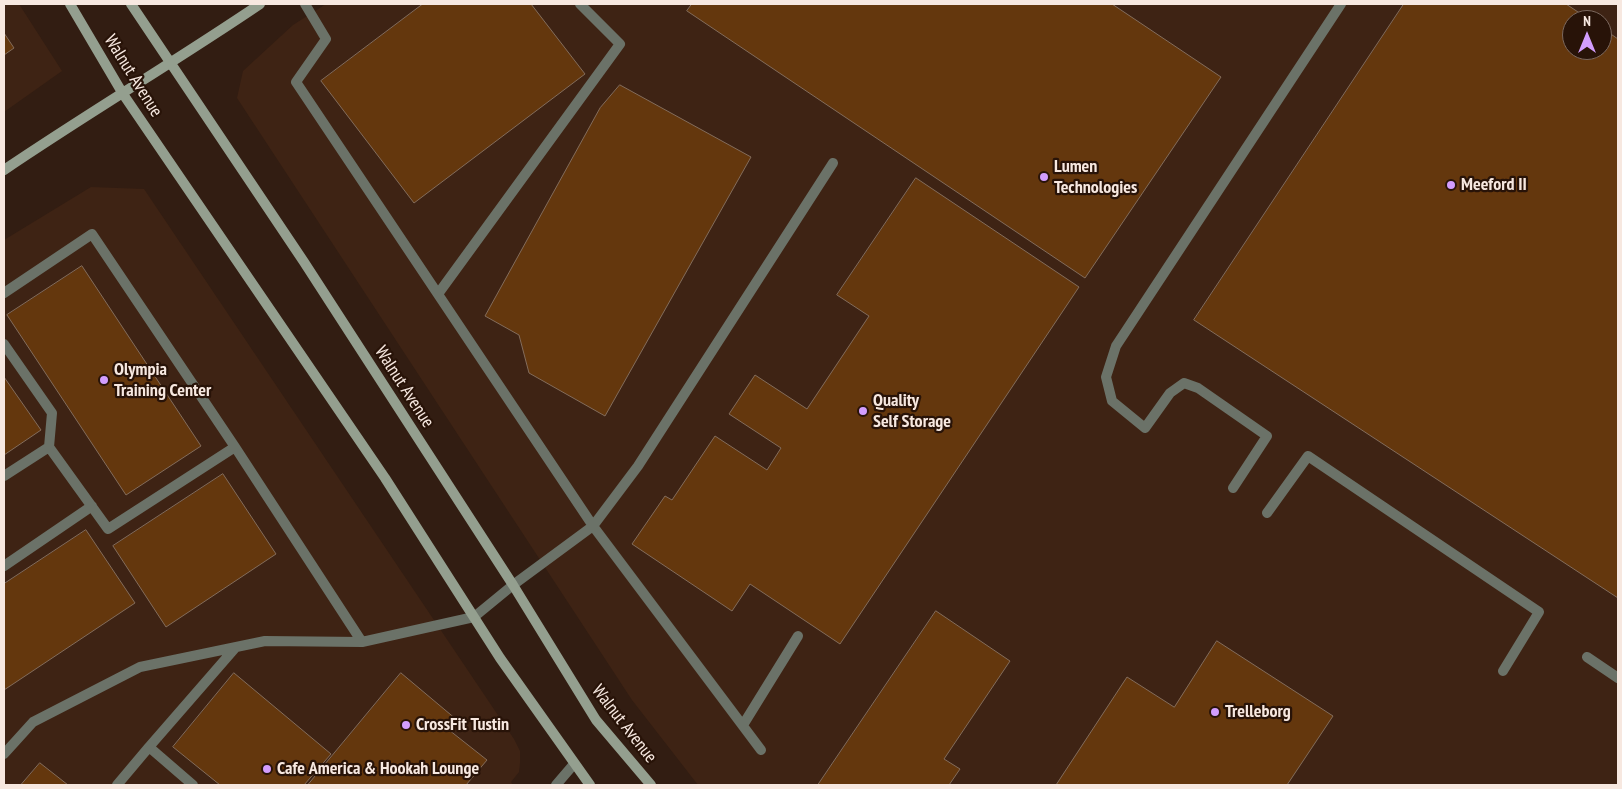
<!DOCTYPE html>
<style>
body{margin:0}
#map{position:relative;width:1622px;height:789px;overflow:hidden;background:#321d12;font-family:"PT Sans Narrow",sans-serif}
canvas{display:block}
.frame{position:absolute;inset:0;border:5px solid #f7e8e0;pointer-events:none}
.north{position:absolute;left:1562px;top:10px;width:50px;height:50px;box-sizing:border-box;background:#281308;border:1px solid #7b685e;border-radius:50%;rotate:0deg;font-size:14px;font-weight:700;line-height:20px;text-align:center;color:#f7e8e0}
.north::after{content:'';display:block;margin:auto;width:18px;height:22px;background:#d29dfd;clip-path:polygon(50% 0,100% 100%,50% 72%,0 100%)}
</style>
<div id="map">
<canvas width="1622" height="789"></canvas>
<div class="frame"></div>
<div class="north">N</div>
</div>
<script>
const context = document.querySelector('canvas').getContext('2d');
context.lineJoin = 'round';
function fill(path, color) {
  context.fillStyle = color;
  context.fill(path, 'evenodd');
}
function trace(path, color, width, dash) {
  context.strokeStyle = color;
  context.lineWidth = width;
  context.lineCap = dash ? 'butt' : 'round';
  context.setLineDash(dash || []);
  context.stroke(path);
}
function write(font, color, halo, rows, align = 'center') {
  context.font = font + ' "PT Sans Narrow",sans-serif';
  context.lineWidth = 4.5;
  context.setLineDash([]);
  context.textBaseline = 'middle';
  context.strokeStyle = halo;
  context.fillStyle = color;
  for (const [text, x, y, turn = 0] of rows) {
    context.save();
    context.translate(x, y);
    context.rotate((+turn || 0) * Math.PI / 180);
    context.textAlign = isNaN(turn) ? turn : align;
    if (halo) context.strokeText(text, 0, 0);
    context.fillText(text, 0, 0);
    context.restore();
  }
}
fill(new Path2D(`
 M4,4H19L62,71L4,112Z
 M326,4H1618V785H698L632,700L237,98L243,71L293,25ZM1572,20H1602V50H1572Z
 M91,187L144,189L514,739L520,751V763L519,772L511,782L513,785H4V240Z`), '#3e2314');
const building = new Path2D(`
 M423,4H531L585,74L414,203L321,81Z
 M692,4H1112L1221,77L1085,278L687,11Z
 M1404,4H1566L1590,20H1572V50H1602V28L1618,39V598L1194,320Z
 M4,33L14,48L4,55Z
 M620,85L751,157L605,416L529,373L519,335L485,316L600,108Z
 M916,178L1079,287L840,644L750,584L732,611L632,544L665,496L672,500L715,436L767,470L781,448L729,414L755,375L807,409L869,316L837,295Z
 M82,266L201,446L126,495L7,315Z
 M4,377L41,430L4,455Z
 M223,474L276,554L166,627L113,546Z
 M86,530L135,603L4,690V584Z
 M936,611L1010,661L944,759L960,769L949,785H818Z
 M1217,641L1333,716L1287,785H1056L1127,677L1174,707Z
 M234,673L331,754L304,785H220L173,747Z
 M401,673L457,720L449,730L487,760L466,785H308Z
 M40,763L68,785H21Z`);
fill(building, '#64370d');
trace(building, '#836c5b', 1);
trace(new Path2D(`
 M4,293L92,234L235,447L362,642
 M438,294L620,44L580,4
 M4,344L52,413L49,447
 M4,476L49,447L108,529L235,447
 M1233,488L1267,436L1198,388L1184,383L1170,393L1145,428L1112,401L1106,377L1116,346L1341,4
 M1267,513L1308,456L1539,612L1503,671
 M4,566L92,506
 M1587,657L1618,678
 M743,725L798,636
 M761,750L593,526L638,466L833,163
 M4,754L33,722L140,667L265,641L362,642L474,617L513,585L593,526L296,82L326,39L305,4
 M117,785L149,747
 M193,785L149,747L236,647`), '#6b7268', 10);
trace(new Path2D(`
 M556,785L574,764`), '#6b7268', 10);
trace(new Path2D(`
 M70,4L123,94L385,478L500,658L590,785
 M131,4L304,262L513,585L596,720L651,785
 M4,170C88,113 176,61 260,4`), '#949f8f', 10);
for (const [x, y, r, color] of [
 [1044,177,5,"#d29dfd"],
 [1451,185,5,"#d29dfd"],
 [104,380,5,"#d29dfd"],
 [863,411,5,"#d29dfd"],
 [1215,712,5,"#d29dfd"],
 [406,725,5,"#d29dfd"],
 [267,769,5,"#d29dfd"]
]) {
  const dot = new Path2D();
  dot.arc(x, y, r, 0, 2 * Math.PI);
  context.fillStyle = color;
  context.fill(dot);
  trace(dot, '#281308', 2);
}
write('18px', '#f7e8e0', '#281308', [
 ["Walnut Avenue",133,76,58],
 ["Walnut Avenue",404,387,57],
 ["Walnut Avenue",624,724,52]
]);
write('bold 18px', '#f7e8e0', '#281308', [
 ["Lumen",1054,167],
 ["Technologies",1054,188],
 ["Meeford II",1461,185],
 ["Olympia",114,370],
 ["Training Center",114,391],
 ["Quality",873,401],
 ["Self Storage",873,422],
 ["Trelleborg",1225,712],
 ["CrossFit Tustin",416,725],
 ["Cafe America & Hookah Lounge",277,769]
], 'left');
</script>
